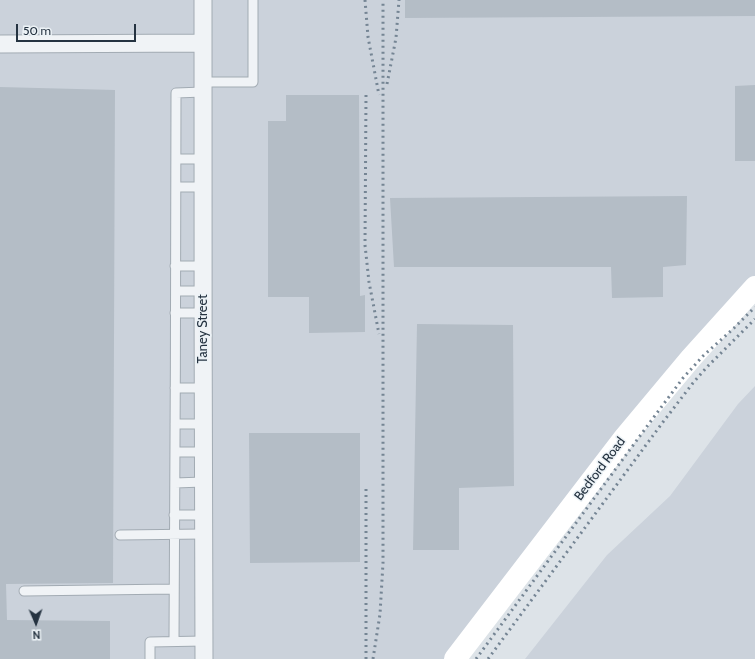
<!DOCTYPE html>
<style>
body{margin:0}
#map{position:relative;width:755px;height:659px;overflow:hidden;background:#dde3e8;font-family:Cabin,sans-serif}
canvas{display:block}
.north{position:absolute;left:16px;top:603px;width:40px;height:40px;-webkit-text-stroke:3px #ecf2f6;paint-order:stroke;rotate:178deg;font-size:11px;font-weight:700;line-height:16px;text-align:center;color:#253341}
.north::after{content:'';display:block;margin:auto;width:14px;height:18px;background:#253341;clip-path:polygon(50% 0,100% 100%,50% 72%,0 100%)}
.scale{position:absolute;left:16px;top:24px;width:120px;height:18px;box-sizing:border-box;border:2px solid #253341;border-top:0;padding-left:5px;font-size:12px;line-height:14px;white-space:nowrap;color:#253341;-webkit-text-stroke:3px #ecf2f6;paint-order:stroke}
</style>
<div id="map">
<canvas width="755" height="659"></canvas>
<div class="north">N</div>
<div class="scale">50 m</div>
</div>
<script>
const context = document.querySelector('canvas').getContext('2d');
context.lineJoin = 'round';
function fill(path, color) {
  context.fillStyle = color;
  context.fill(path, 'evenodd');
}
function trace(path, color, width, dash) {
  context.strokeStyle = color;
  context.lineWidth = width;
  context.lineCap = dash ? 'butt' : 'round';
  context.setLineDash(dash || []);
  context.stroke(path);
}
function write(font, color, halo, rows, align = 'center') {
  context.font = font + ' Cabin,sans-serif';
  context.lineWidth = 3;
  context.setLineDash([]);
  context.textBaseline = 'middle';
  context.strokeStyle = halo;
  context.fillStyle = color;
  for (const [text, x, y, turn = 0] of rows) {
    context.save();
    context.translate(x, y);
    context.rotate((+turn || 0) * Math.PI / 180);
    context.textAlign = isNaN(turn) ? turn : align;
    if (halo) context.strokeText(text, 0, 0);
    context.fillText(text, 0, 0);
    context.restore();
  }
}
fill(new Path2D(`
 M0,0H755V289L456,659H0Z
 M755,386V659H525L607,555L670,496L738,404Z`), '#cbd2db');
fill(new Path2D(`
 M405,0H755V16L405,18Z
 M755,85V161H735V86Z
 M0,87L115,90L113,583L6,584L7,620L110,621V659H0Z
 M286,95H359L360,296L365,295V332L309,333V297H268V121H286Z
 M687,196L686,265L663,267V297L612,298L611,267H394L390,198Z
 M417,324L513,325L514,486L459,488V550H413Z
 M249,433H360V562L250,563Z`), '#b4bdc6');
const lane = new Path2D(`
 M203,82H253V0
 M176,159H203
 M177,187H203
 M175,266H202
 M176,291H203
 M175,313H203
 M175,388H203
 M175,424H203
 M175,452H203
 M175,483L203,482
 M174,515H203
 M120,535L203,534
 M24,591L174,589
 M174,641C174,458 177,276 176,93L203,92
 M150,659V642L204,641`);
const street = new Path2D(`
 M203,0C203,220 203,439 204,659
 M0,44L203,43`);
trace(lane, '#a2abb3', 11);
trace(street, '#a2abb3', 19);
trace(lane, '#f0f3f6', 9);
trace(street, '#f0f3f6', 17);
trace(new Path2D(`
 M455,659L625,437L691,358L755,287`), '#fff', 22);
trace(new Path2D(`
 M365,0L368,37L379,95
 M387,84L396,38L399,0
 M366,95L365,245L369,282L379,334
 M366,489V659
 M373,659L380,614L383,563V0
 M476,659L648,425L683,378L703,356L734,328L755,307
 M488,659L663,422L693,383L708,366L755,319`), '#758594', 3, [2, 4]);
write('13px', '#253341', '#ecf2f6', [
 ["Taney Street",203,329,-90],
 ["Bedford Road",600,469,-53]
]);
</script>
